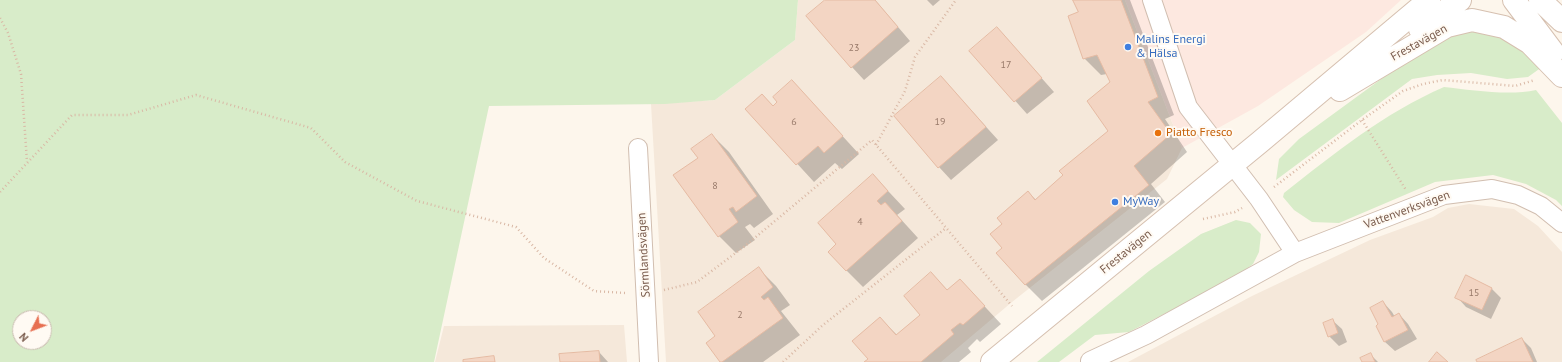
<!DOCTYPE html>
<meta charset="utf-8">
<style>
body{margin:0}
#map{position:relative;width:1562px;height:362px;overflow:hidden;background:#fdf6ec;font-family:"PT Sans",sans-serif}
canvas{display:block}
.north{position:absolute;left:12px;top:310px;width:40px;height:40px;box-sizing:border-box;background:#fffaf3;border:1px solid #cabbb1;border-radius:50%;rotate:228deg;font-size:11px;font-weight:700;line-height:16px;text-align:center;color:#7a5c4d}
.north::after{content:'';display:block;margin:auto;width:14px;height:18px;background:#e76f51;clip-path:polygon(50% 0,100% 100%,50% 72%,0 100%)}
</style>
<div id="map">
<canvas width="1562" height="362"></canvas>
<div class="north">N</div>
</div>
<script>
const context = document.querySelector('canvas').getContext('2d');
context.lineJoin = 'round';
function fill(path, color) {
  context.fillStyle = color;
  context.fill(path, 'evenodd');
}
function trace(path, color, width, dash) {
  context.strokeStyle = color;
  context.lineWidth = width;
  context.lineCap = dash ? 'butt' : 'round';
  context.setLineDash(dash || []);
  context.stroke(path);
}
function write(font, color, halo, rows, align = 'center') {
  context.font = font + ' "PT Sans",sans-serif';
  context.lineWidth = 4;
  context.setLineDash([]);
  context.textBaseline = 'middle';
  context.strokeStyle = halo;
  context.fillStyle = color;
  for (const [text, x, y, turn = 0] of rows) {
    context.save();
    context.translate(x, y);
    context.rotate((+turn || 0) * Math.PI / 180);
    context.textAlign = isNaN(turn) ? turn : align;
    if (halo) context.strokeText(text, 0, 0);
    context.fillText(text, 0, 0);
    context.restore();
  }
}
fill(new Path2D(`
 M798,0H1125L1182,148L1167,179L1012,302L941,362H666L651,104L715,100L795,40Z
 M1469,204L1514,209L1538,226L1562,252V362H1128L1252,296L1370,240L1433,217L1448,208Z
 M624,325L627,362H435L444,326Z`), '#f5e8da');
fill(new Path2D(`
 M1125,0H1401L1366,32L1258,106L1182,148Z`), '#fde8e0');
fill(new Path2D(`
 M0,0H798L795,40L715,100L665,104L489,106L434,362H0ZM20,318H44V342H20Z
 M1479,29L1502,36L1520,46L1542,67L1528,77L1507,79L1471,73L1437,75L1412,79L1276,180L1279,159L1299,139L1414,55L1452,34Z
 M1444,87C1471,90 1509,96 1536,90L1562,123V206L1556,200L1526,184L1493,175L1435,182L1339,223L1312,222L1294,210L1283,197L1284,193C1335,153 1384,113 1444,87Z
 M1236,220L1250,223L1261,234L1259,252L1253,264L1236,277L1129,332L1095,335L1059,362H1037L1149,271L1201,234Z`), '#d8ecc9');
fill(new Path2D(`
 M827,0H875L910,41L864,80L852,67Z
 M927,0H940L933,6Z
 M1074,0H1130L1174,115L1165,119L1187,152L1151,184L1165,202L1042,301L1025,284L1003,248V225L1028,192L1036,200L1065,176L1109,131L1111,82L1107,74L1101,75L1084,58L1079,13Z
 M997,28L1054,92L1027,114L971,51Z
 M941,77L998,140L951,180L939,167L895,116Z
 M792,81L859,154L842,169L835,163L814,182L747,109L762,95L773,106L778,102Z
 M712,135L729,152L773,214L754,228L750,224L745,227L755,240L736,253L719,236Z
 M873,175L905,209L897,215L918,238L863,287L846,270L837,245Z
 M759,269L776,286L790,305L781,311L800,335L763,362H721L717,336Z
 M931,273L948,291L960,280L1001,324L980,342L977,339L968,348L971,352L959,362H866L869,359L880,318L897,335L921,315Z
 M1492,289L1501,298L1491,319L1466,307L1457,297Z
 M1383,302L1392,312L1395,317L1399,314L1408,324L1417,339L1395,351L1385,342L1377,326L1379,325Z
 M1332,320L1342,329L1347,342L1339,346L1329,336Z
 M1522,339L1531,348L1537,362H1478Z
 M599,352L608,362H561Z
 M1370,354L1378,362H1363Z`), '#0003');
const building = new Path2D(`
 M825,0H875L898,27L851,68L806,16Z
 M1073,0H1121L1158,97L1148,102L1171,134L1134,166L1149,185L1025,285L996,253L1002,248L990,234L1002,224L997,218L1028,191L1035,200L1063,175L1059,171L1108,131L1087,101L1110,82L1097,55L1083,59L1068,16L1078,12Z
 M997,27L1042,78L1014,102L969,51Z
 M941,76L986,127L938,168L894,116Z
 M792,80L843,136L824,153L818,146L796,165L745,109L762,94L773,106L777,102L773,97Z
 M712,134L757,196L736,212L733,207L729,209L738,222L718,237L673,175L698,158L691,149Z
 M873,174L888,191L877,201L881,205L885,202L902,221L846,271L828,252L836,244L818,223Z
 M759,267L773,287L761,297L764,300L768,297L783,318L722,362H720L706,343L715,336L698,312Z
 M931,272L947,290L960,279L985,306L963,325L960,323L951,330L954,334L921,362H864L868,359L852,341L880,317L896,335L920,315L904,296Z
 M1466,275L1492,288L1482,310L1455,298Z
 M1383,301L1392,317L1399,313L1408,330L1384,342L1376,326L1378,324L1370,308Z
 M1333,319L1338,333L1328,337L1323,323Z
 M1522,338L1533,362H1477L1476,360Z
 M599,351L600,362H560L559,354Z
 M1437,352L1448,362H1429Z
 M1371,353L1375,362H1362L1360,358Z
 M494,356L495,362H463V360Z`);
fill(building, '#f3d5c3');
trace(building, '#e6bba3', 1);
const street = new Path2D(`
 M1152,0L1188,107L1259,199L1295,253
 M638,148L649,362
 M1090,361L1146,335L1295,253L1444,195L1492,189L1518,195L1541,206L1562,223`);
const secondary = new Path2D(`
 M1514,0L1553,52
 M1540,0L1562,21
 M1420,29L1460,0
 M1340,90L1447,26L1472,20L1504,27L1530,43L1562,76
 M992,362L1260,142L1429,0`);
trace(street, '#d1beb0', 20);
trace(secondary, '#d6c0b0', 24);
trace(new Path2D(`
 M0,18L8,33L21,74L27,162
 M1362,120L1406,190
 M876,145L905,91L915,57L956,0
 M1274,187L1362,120L1403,91L1423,84L1443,80L1515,86L1535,80
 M0,192L72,115H128L196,95L311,128L345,162L417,201L516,227L544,258L594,291L626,293
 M1203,219L1235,212L1242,208
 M664,290L697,282L745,246L872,140L1012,306
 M783,362L823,325L946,228`), '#d9b8a5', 2.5, [1, 3]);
trace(street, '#fff', 18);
trace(secondary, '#fff', 22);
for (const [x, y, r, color] of [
 [1128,47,4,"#3f7fe0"],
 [1158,133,4,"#e8710a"],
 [1115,202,4,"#3f7fe0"]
]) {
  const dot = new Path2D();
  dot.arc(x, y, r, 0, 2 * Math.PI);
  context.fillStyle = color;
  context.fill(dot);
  trace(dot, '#fffaf3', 1.5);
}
write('10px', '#987a6a', null, [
 ["23",854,48],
 ["17",1006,65],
 ["6",794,122],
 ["19",940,122],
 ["8",715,186],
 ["4",860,222],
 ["15",1474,293],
 ["2",740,315]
]);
write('12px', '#366cbe', '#fffaf3', [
 ["Malins Energi",1136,40],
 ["& Hälsa",1136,54],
 ["MyWay",1123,202]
], 'left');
write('12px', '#7a5c4d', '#fffaf3', [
 ["Frestavägen",1419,43,-29],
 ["Vattenverksvägen",1407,210,-20],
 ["Frestavägen",1126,252,-39],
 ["Sörmlandsvägen",644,255,-93]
]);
write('12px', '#c56008', '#fffaf3', [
 ["Piatto Fresco",1166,133]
], 'left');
</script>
